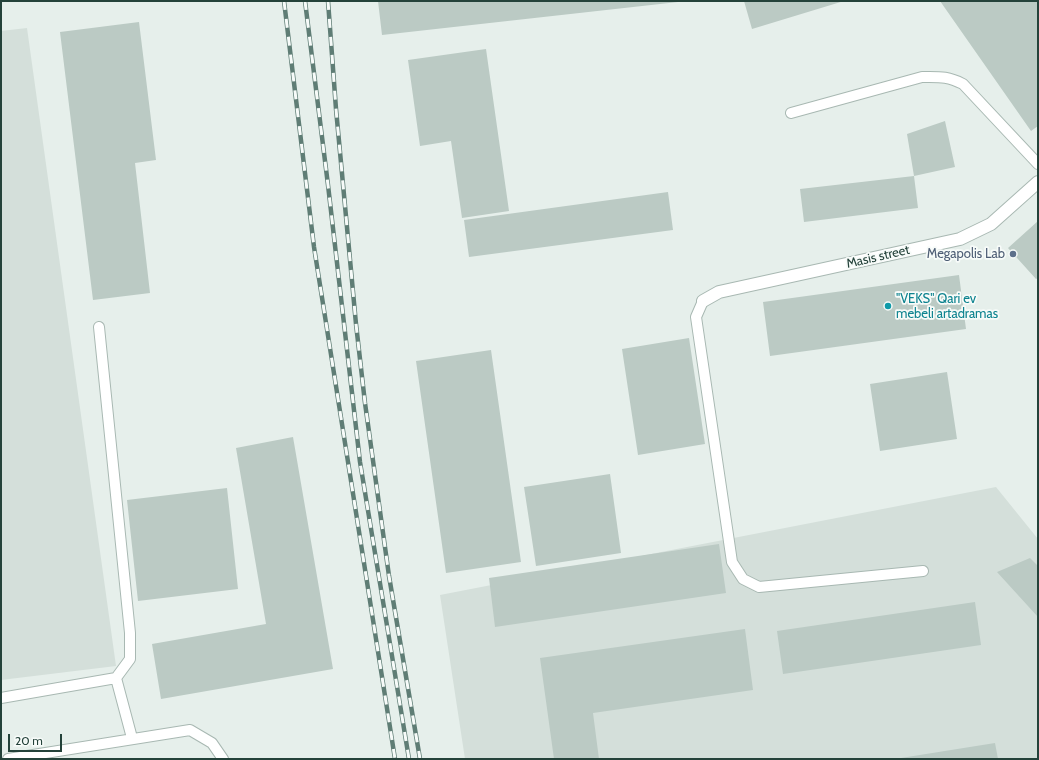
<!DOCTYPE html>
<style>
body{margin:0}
#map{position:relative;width:1039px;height:760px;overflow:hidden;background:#e6efeb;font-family:Cabin,sans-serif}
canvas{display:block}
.frame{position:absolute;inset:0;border:2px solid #24423a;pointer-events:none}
.scale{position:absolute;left:8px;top:734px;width:54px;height:18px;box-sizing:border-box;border:2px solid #24423a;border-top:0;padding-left:5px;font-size:12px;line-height:14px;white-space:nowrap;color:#24423a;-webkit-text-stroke:3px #f7fbf9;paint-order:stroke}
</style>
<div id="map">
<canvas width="1039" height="760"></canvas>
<div class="frame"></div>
<div class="scale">20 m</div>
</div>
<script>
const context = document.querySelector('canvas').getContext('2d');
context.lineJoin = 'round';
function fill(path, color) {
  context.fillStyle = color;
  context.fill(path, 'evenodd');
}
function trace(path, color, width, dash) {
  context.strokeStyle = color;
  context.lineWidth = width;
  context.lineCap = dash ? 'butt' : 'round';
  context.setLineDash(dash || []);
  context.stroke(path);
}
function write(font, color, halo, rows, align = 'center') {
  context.font = font + ' Cabin,sans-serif';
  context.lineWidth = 3.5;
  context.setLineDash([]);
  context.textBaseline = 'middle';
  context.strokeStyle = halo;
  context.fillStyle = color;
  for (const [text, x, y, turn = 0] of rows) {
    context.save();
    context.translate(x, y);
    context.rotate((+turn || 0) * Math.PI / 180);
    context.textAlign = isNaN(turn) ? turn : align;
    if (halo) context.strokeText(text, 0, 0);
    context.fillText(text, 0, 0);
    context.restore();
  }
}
fill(new Path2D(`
 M27,28L116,666L1,680V31Z
 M996,487L1038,539V759H465L440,595Z`), '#d4dfda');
fill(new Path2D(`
 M378,1H678V2L382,35Z
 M744,1H844L752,29Z
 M940,1H1038V126L1031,131Z
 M139,22L156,160L135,163L150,293L93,300L60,32Z
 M486,49L509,211L462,218L451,141L420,146L408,60Z
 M945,121L955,167L914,176L907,134Z
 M914,176L918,208L804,222L800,189Z
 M668,192L673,230L469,257L464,220Z
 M1038,221V278L1036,279L1008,248Z
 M959,275L966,329L770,356L763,302Z
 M689,338L705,444L638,455L622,349Z
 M491,350L521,562L446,573L416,361Z
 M947,372L957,439L880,451L870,384Z
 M293,437L333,669L161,699L152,644L266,624L236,448Z
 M610,474L621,553L536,566L524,487Z
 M227,488L238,589L138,601L127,500Z
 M719,544L726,593L495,627L489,578Z
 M1030,558L1038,566V617L997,572Z
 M975,602L981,645L783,674L777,631Z
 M745,629L753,690L593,713L599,759H554L540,658Z
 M995,743L998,759H901V758Z`), '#bbcac4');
const lane = new Path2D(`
 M791,113L922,77C940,77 947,76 963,84L1038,164
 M703,301L696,317L732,562L743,579L759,587L923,571
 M99,327L130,633V659L116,678
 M1,698L116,678L132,738
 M8,759L190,730L212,743L223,759`);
const street = new Path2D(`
 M703,301L719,292L960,239L991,224L1038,182`);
trace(lane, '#a8b8b2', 12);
trace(street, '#a8b8b2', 14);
trace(lane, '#fff', 10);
trace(street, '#fff', 12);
const rail = new Path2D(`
 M284,1L314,247L395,759
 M305,1L328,185L360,462L409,759
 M328,1L336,109L356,324L365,403L389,576L420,759`);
trace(rail, '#5f7d75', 4.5);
trace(rail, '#f7fbf9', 3, [9]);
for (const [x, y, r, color] of [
 [1013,254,4,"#5c6f8a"],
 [888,306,4,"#0f9aa8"]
]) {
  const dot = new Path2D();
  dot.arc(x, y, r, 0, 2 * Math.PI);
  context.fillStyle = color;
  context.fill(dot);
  trace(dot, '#f7fbf9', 1.5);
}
write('13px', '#4e5e75', '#f7fbf9', [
 ["Megapolis Lab",1005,254]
], 'right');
write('13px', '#24423a', '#f7fbf9', [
 ["Masis street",878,257,-13]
]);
write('13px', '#0d838f', '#f7fbf9', [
 ["\"VEKS\" Qari ev",896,299],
 ["mebeli artadramas",896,314]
], 'left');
</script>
